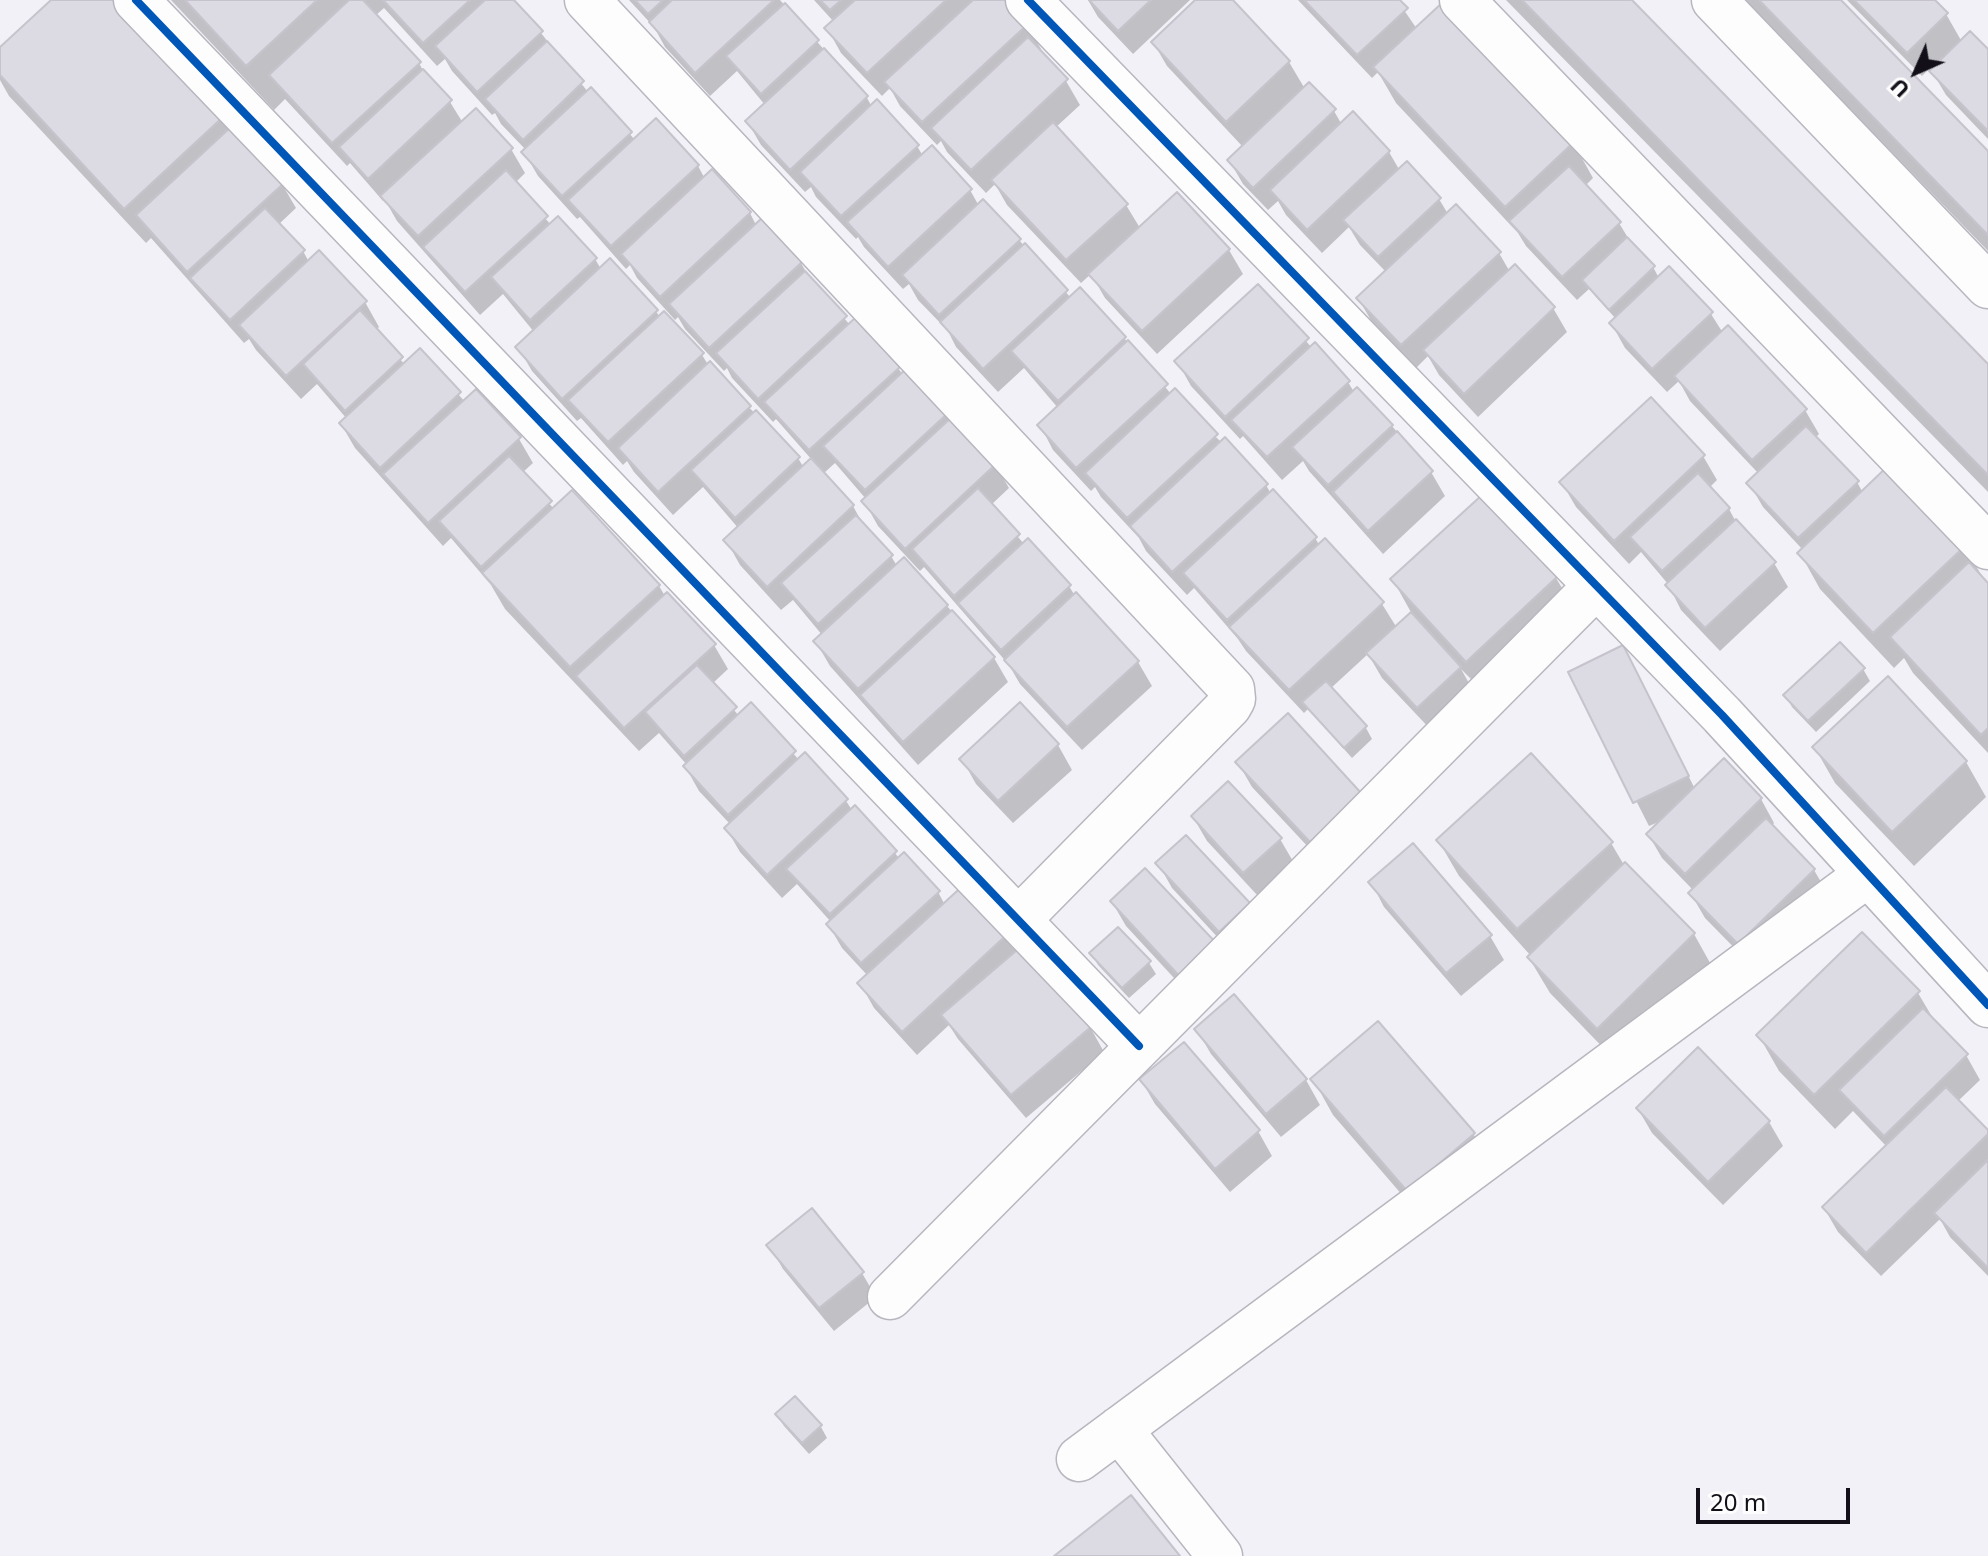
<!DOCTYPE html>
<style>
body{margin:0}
#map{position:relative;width:1988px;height:1556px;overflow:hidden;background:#f2f1f7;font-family:"Noto Sans",sans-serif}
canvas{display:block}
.north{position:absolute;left:1876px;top:32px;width:80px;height:80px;-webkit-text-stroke:6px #fdfdfd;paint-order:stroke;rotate:225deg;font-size:22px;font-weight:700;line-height:32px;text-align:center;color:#130f19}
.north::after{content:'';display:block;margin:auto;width:28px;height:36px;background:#130f19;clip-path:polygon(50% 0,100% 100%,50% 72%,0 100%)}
.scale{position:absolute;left:1696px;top:1488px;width:154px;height:36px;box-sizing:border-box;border:4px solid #130f19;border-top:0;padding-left:10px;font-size:24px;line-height:28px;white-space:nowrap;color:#130f19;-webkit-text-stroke:6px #fdfdfd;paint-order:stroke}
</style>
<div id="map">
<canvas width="1988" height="1556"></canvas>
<div class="north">U</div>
<div class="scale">20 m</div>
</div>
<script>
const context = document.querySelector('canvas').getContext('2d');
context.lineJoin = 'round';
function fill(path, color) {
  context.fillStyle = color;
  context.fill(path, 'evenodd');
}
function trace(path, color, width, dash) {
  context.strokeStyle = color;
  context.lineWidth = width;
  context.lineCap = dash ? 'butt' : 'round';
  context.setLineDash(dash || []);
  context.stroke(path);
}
fill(new Path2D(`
 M54,0H114L282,184L296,208L278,225L303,251L309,262L365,302L379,327L376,330L405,365L420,350L465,402L476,391L519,439L533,463L522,473L554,509L659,586L665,596L714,645L728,669L712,684L739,716L751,705L799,760L805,755L846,801L852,810L855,808L900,859L938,892L945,905L969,883L1090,1027L1104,1052L1026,1118L958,1039L949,1025L917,1055L874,1008L860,983L868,976L842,948L828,924L831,922L797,884L782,898L740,852L726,828L730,824L699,791L685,766L687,765L659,733L639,751L505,609L491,585L451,538L443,546L355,448L341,424L347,419L317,384L301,399L256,350L249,339L244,343L151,238L146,243L9,96L0,80V50Z
 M171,0H511L541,33L588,92L591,90L635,140L656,121L698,166L705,179L750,213L756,225L762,220L801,263L810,279L850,325L898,368L903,375L907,371L995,464L1009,488L991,505L1024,544L1069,586L1075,596L1138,662L1152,686L1082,750L1020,684L1009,665L924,567L920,571L878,526L864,501L866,499L835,463L823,474L853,506L865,528L891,556L897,566L904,560L947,606L994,658L1008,682L918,765L830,666L816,642L823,636L793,600L781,610L740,565L726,540L739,529L703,487L673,515L634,472L627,461L623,465L581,418L577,421L532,371L518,347L534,332L503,294L480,315L397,221L385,200L383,201L350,163L347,166L285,99L274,110ZM384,8L437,66L445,59L452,71L492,115L495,113L501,124L526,150L524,152L538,176L577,219L580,217L626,269L630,265L637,278L675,320L678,317L685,329L724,371L727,368L732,378L773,422L776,419L812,460L804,468L798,458L709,366L702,355L660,318L656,311L601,269L595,259L551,225L515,183L525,173L511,149L463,123L450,102L426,76L419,63L375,16Z
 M629,0H780L867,98L872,107L917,146L923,156L970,190L979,206L1019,240L1071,298L1124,338L1171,394L1266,485L1271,494L1315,538L1320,546L1325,541L1382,604L1397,628L1412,614L1393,580L1556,578L1577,613L1488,696L1461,669L1474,692L1432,731L1382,678L1368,654L1330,689L1366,728L1372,739L1352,758L1308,709L1304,713L1246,651L1238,639L1194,588L1187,595L1146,551L1139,538L1101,497L1095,487L1091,491L1053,450L1040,425L1058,408L1024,368L998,392L956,347L948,331L918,300L909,284L903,289L864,247L858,237L856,239L816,197L811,187L805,192L761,145L747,121L765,105L737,71L710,96L665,47L654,27Z
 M814,0H1004L1027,25L1041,49L1039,51L1066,81L1080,105L1055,128L1126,205L1140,228L1229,250L1243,274L1157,354L1105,298L1091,274L1081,283L1007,205L995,184L986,193L947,152L941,141L937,145L900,106L890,88L882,96L841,53L827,28L834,22Z
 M1088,0H1190L1133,54L1098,17Z
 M1198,0H1231L1289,62L1305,89L1334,111L1342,125L1389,152L1400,171L1439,199L1448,214L1499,253L1510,272L1553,308L1567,332L1478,417L1439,375L1428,356L1416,368L1372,322L1358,298L1386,272L1360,245L1349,227L1322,253L1286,215L1278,201L1268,210L1243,184L1229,160L1243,147L1167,66L1153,42Z
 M1298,0H1397L1417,29L1573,142L1593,178L1585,186L1619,223L1633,246L1653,267L1659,278L1669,269L1711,314L1723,333L1805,410L1819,434L1815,438L1857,482L1863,493L1964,546L1988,586V753L1913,673L1904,658L1894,668L1820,589L1800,553L1803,550L1763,507L1749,483L1759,474L1690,401L1679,381L1667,392L1625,348L1611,323L1616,319L1589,289L1577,300L1526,246L1518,233L1396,103L1378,72L1372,78Z
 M1506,0H1629L1988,367V492Z
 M1744,0H1838L1988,154V251Z
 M1847,0H1932L1946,14L1962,42L1988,52V139L1946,95L1930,68L1922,76Z
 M1258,286L1312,348L1348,382L1354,392L1392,426L1431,472L1445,496L1383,554L1309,471L1303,461L1282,480L1243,436L1240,439L1191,386L1177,361Z
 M1703,456L1717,480L1709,488L1729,509L1737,524L1774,563L1788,587L1720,651L1681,610L1668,584L1641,552L1629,564L1576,507L1562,483Z
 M1863,669L1870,681L1816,732L1792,707L1786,695Z
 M1636,672L1695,789L1761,799L1774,823L1772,826L1814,870L1828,894L1753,967L1705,918L1691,894L1694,891L1662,858L1648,834L1661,821L1649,826L1571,673Z
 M1020,705L1058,745L1072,770L1013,823L976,784L962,759Z
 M1815,748L1966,762L1986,797L1914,866L1835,783Z
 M1238,763L1361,795L1325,865L1252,787Z
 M1193,817L1280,839L1294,863L1258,896L1207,841Z
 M1438,840L1611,843L1624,865L1694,934L1714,970L1618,1063L1550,993L1529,958L1531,956L1459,876Z
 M1158,863L1248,904L1262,928L1234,955L1172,888Z
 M1145,871L1198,1004L1126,926L1112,902Z
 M1371,882L1490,936L1504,960L1461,996L1384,907Z
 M1092,954L1149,963L1156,974L1129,998L1098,965Z
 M1918,993L1937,1025L1966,1055L1980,1080L1957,1102L1988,1133V1276L1950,1237L1940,1219L1881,1276L1838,1232L1824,1208L1887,1147L1853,1111L1835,1129L1779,1071L1759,1036Z
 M1234,997L1306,1080L1320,1105L1281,1137L1211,1054L1197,1030Z
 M1378,1023L1474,1135L1494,1170L1429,1226L1333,1115L1313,1079Z
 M1698,1050L1769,1122L1783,1146L1723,1205L1652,1133L1638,1109Z
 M1141,1080L1258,1131L1272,1156L1230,1192L1155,1104Z
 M769,1245L862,1273L876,1297L834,1331L783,1269Z
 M795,1399L821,1427L827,1438L809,1454L784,1426L777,1415Z`), '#0003');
const building = new Path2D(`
 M51,0H116L224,116L124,209L0,75V47Z
 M185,0H317L246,66Z
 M349,0H363L421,62L332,143L269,75Z
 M383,0H470L423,43Z
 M485,0H514L543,31L477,92L435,46Z
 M635,0H663L648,14Z
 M672,0H774L695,73L649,22Z
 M820,0H841L830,10Z
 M855,0H946L867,73L824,28Z
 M973,0H1007L1029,23L922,122L884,82Z
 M1089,0H1151L1118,31Z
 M1195,0H1233L1290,61L1226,122L1151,42Z
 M1304,0H1400L1408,8L1357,55Z
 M1522,0H1632L1988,364V475Z
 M1759,0H1841L1988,151V235Z
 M1854,0H1935L1948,13L1907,53Z
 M1443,2L1575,141L1505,207L1373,67Z
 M785,3L819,40L761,94L726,56Z
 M1970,31L1988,49V131L1929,71Z
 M1028,37L1068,79L971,170L931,128Z
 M547,41L584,81L523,140L485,99Z
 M824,48L868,96L790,170L745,121Z
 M423,69L452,100L368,179L339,147Z
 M1309,82L1336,109L1253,188L1227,160Z
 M591,87L632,132L562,196L521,152Z
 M877,99L919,145L841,216L800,172Z
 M476,108L513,148L418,236L380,196Z
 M1353,111L1390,151L1307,230L1270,190Z
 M656,118L699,165L611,246L568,200Z
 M1053,122L1128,204L1066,260L991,180Z
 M232,126L284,183L187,272L136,215Z
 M932,145L972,189L888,267L847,222Z
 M1407,161L1441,198L1378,257L1343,220Z
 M1569,166L1621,222L1562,277L1509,221Z
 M712,169L751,212L660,297L621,254Z
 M506,170L548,216L465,292L423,247Z
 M1177,192L1230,249L1142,331L1088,274Z
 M983,199L1021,239L939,315L902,275Z
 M1456,204L1501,252L1401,345L1356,298Z
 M265,208L305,250L230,320L190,278Z
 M558,216L597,258L530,320L491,277Z
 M762,218L802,262L709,348L669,304Z
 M1627,237L1655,266L1609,310L1582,280Z
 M1025,243L1068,290L983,369L940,322Z
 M319,250L367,301L286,376L239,325Z
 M610,258L658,310L562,399L515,347Z
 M1515,264L1555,307L1464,394L1423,350Z
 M1669,266L1713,312L1652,369L1609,323Z
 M805,271L847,316L758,399L716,353Z
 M1258,284L1309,338L1225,417L1174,361Z
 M1080,287L1126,337L1058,401L1011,351Z
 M360,310L403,357L345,411L303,364Z
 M664,311L704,353L608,442L568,400Z
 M855,318L900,367L809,450L764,402Z
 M1728,325L1807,409L1752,460L1674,376Z
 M1128,340L1168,384L1076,468L1037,425Z
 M1315,342L1350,381L1267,457L1231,420Z
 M420,348L461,392L380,468L339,423Z
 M710,361L751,406L658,492L618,448Z
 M907,368L948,413L865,490L823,446Z
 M1357,387L1393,425L1328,485L1292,447Z
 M1175,388L1218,434L1127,518L1085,473Z
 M476,389L521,437L428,523L383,474Z
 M1651,397L1705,455L1614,541L1559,482Z
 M756,410L800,457L735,518L691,470Z
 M953,416L997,463L905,549L861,501Z
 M1806,426L1859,481L1798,538L1746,483Z
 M1397,431L1433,471L1368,531L1333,492Z
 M1225,437L1268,484L1172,572L1130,526Z
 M509,456L552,501L481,567L439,521Z
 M811,458L854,505L767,587L723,540Z
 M1890,464L1966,545L1873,633L1797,553Z
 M1698,473L1730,508L1662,571L1630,537Z
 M978,488L1020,534L954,596L912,549Z
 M1273,489L1317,537L1227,620L1183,573Z
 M572,490L660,585L570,667L482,573Z
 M1482,495L1558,576L1466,662L1390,579Z
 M856,515L893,555L818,624L781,583Z
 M1736,519L1776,562L1705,628L1665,585Z
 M1028,538L1071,585L1001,650L958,603Z
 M1325,538L1384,602L1289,690L1229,627Z
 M904,557L948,605L858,689L813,641Z
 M1969,562L1988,583V728L1981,735L1890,637Z
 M667,592L716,644L624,728L576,676Z
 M1076,592L1139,661L1067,727L1004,660Z
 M952,610L995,657L903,742L860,695Z
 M1411,612L1461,667L1417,708L1366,653Z
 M1840,642L1865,668L1808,721L1783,695Z
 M1623,645L1689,776L1633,803L1568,672Z
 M697,665L737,707L684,756L645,712Z
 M1888,676L1967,761L1892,832L1812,747Z
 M1326,681L1367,726L1344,748L1302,702Z
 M751,702L796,751L728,815L683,766Z
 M1020,702L1059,744L998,801L959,759Z
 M1288,713L1362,794L1310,842L1235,762Z
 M805,752L848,799L767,875L724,828Z
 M1531,753L1613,842L1517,929L1436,840Z
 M1724,758L1762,798L1685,874L1646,834Z
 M1228,781L1282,838L1243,873L1191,816Z
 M855,805L897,851L830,914L786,869Z
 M1766,818L1815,869L1738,944L1688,893Z
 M1186,835L1250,903L1219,932L1155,863Z
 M1413,843L1492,935L1446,973L1368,882Z
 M904,852L940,891L861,963L826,924Z
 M1625,862L1695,933L1597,1029L1527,957Z
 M1145,868L1220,947L1184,981L1110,901Z
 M969,880L1014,928L902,1032L857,983Z
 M1118,927L1151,961L1122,988L1089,953Z
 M1862,932L1920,991L1814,1095L1756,1035Z
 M1023,945L1092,1026L1011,1095L941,1015Z
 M1234,994L1307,1079L1266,1114L1194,1029Z
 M1923,1008L1968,1054L1884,1136L1839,1090Z
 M1378,1021L1475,1133L1407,1191L1310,1079Z
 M1184,1042L1260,1130L1215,1169L1139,1079Z
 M1698,1047L1770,1121L1708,1182L1636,1108Z
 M1946,1087L1988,1130V1134L1866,1253L1822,1207Z
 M1988,1160V1266L1987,1267L1934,1213Z
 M812,1208L864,1272L819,1308L766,1245Z
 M795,1396L822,1425L802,1443L775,1414Z
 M1131,1495L1180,1556H1054Z`);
fill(building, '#dcdae2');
trace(building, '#c6c3cc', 2);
const minor = new Path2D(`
 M136,0L1139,1046
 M587,0L1232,689L1233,699L1229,706L1019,919
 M1028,0L1722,715L1988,1005
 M1462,0L1988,547
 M1714,0L1988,286
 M890,1297L1596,586
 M1119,1429L1220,1556
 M1079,1459L1868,874`);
trace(minor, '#b8b6be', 47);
trace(minor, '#fdfdfe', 44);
trace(new Path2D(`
 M136,0L1139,1046
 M1028,0L1722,715L1988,1005`), '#0057b8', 8);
</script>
